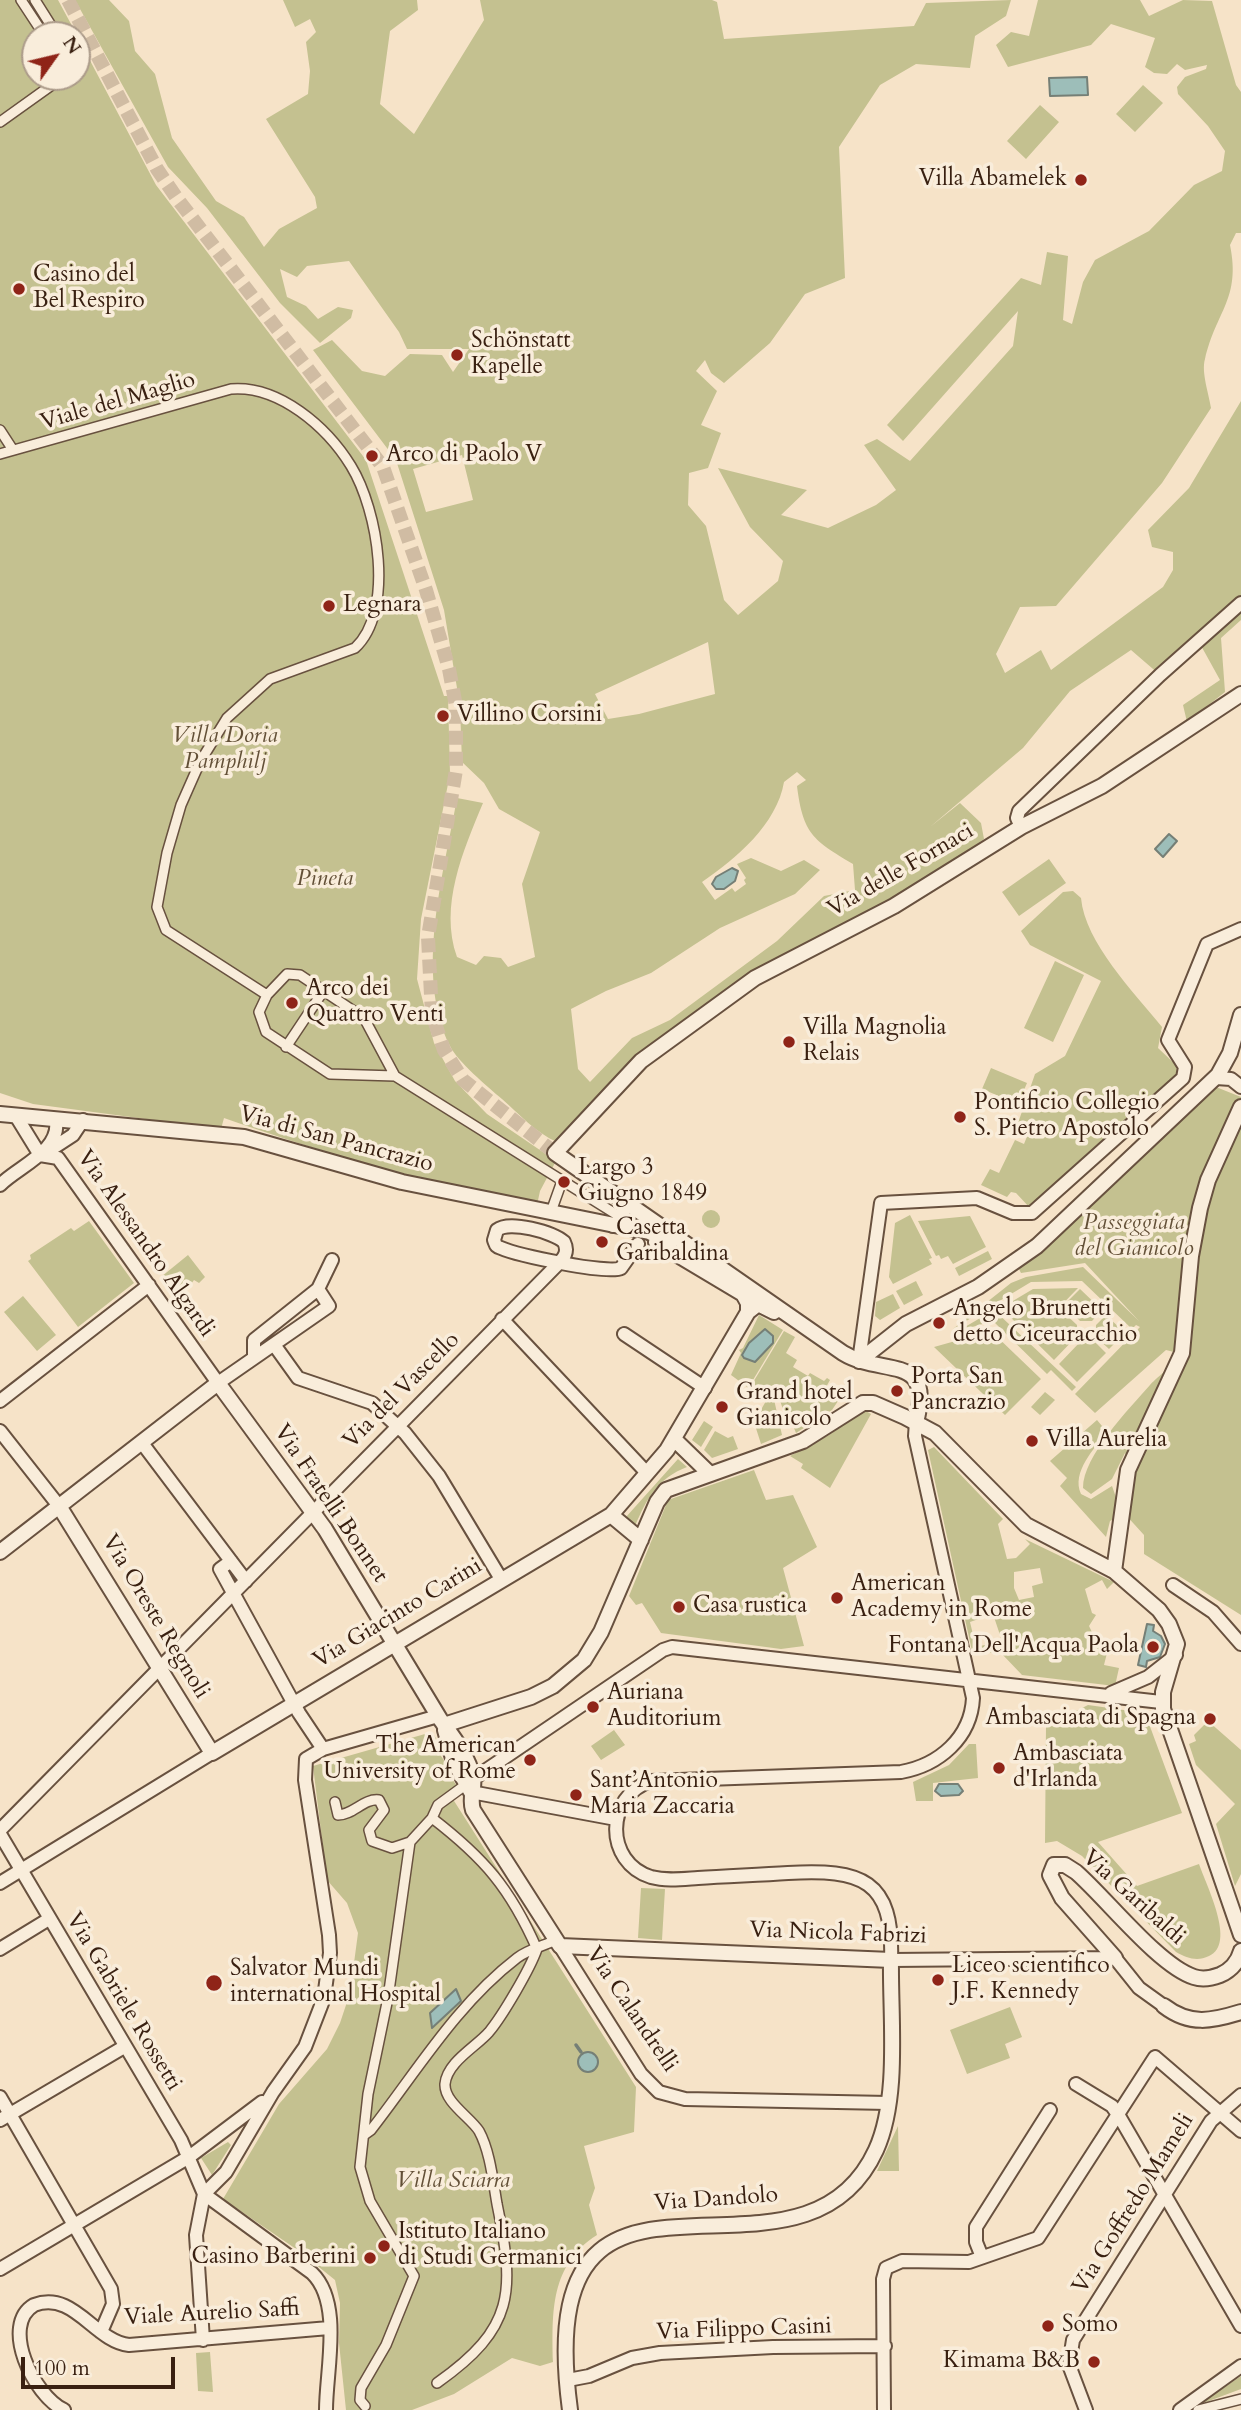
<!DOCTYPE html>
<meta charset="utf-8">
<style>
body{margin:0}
#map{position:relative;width:1241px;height:2410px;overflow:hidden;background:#f6e3c8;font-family:Cardo,serif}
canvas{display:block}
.north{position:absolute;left:21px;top:21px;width:70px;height:70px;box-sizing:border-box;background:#f9eddb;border:2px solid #ac9b8a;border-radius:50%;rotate:56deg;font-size:19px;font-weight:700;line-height:28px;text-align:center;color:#392011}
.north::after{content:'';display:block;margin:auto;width:24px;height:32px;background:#8f2418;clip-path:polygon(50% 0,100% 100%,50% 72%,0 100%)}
.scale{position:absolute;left:21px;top:2357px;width:154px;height:32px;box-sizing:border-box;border:4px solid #392011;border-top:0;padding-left:9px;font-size:21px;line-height:24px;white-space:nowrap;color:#392011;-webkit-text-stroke:5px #f9eddb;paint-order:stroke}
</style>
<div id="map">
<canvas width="1241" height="2410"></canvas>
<div class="north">N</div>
<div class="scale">100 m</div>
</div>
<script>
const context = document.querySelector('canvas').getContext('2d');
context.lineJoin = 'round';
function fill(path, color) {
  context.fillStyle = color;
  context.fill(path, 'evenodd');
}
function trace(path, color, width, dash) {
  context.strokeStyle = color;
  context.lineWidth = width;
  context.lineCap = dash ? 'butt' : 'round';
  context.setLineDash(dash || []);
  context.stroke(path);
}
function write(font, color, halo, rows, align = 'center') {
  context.font = font + ' Cardo,serif';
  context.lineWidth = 7;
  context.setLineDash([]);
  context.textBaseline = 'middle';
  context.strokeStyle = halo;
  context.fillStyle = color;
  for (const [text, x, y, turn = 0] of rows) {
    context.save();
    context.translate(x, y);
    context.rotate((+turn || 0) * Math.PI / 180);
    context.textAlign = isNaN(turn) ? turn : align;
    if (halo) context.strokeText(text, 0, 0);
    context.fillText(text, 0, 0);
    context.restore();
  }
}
fill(new Path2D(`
 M0,0H58L77,35H35V77H77V36L156,185L366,460L444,696H448L450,774L421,919L417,979L434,1043L455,1081L487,1114L556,1161L540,1191L537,1205C430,1185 327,1154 224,1118L221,1129L33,1104L0,1093Z
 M75,0H109L129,21L135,51L155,74L172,138L216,201L244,217L264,247L279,229L317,208L315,197L266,119L308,94L310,71L306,42L316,32L310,19L295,27L283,0H417L418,10L390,31L380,104L414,134L484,20L480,0H712L717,2L724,39L914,26L926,3L1011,0L1006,16L975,36L970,68L916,64L880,85L839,147L845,278L805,294L770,343L724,383L711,373L705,360L696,371L717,391L701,425L721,433L708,468L689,473L688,505L706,526L724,600L738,615L778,581L783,561L750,527L718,468L807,490L781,515L828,528L876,505L896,490L864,445L877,439L910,461L1013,346L1018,311L903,441L887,425L1021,278L1041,285L1047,252L1068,256L1063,320L1072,324L1083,282L1095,260L1149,231L1194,185L1222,171L1225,151L1208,126L1178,94L1177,87L1185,77L1206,69L1207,65L1185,70L1177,64L1167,74L1154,73L1145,67L1155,38L1111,24L1091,45L1008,67L996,45L1011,32L1029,36L1038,0H1140L1149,16L1183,0L1212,1L1236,85L1241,92V233H1236L1230,245C1241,299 1216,311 1205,359C1201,372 1209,394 1211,408L1162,483L1056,606L1020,607L996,654L1005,673L1041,650L1051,670L1163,587L1173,570V552L1152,547L1148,530L1189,488L1241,401V620L1221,638L1225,692L1187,722L1183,705L1220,680L1199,642L1160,675L1131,650L1070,691L1023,748L930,827L960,803L981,823L984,839L926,883L656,1045L557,1142C536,1133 519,1114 502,1099C488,1087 457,1061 450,1046C414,974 444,873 457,798L483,803C463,851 439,906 457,957L476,965L484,956L501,958L508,967L535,957L522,884L540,832L499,809L484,783L462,762L460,706L444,610L396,460L313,350L332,340L362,371L385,376L410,354L442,355L453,372L469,349H407L399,332L349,261L307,266L297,277L280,269L287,297L306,306L318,319L338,307L353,310L351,318L320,343L280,303L207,208L168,167ZM462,455L473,500L426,512L413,469ZM708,642L715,694L639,714L608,719L595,694ZM797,772L806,780L797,786C803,834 813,840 853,864L855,890L824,896L777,941L670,1020L632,1038L590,1082L578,1069L571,1009L606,991L651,973L720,928L795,894L820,870L804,860L781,871L751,858L737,864L746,878L744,880L746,884L735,892L732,888L715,900L702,882C736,859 777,824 784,782Z
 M1143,85L1163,103L1135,132L1116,114Z
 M1040,105L1059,122L1026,159L1007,141Z
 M1049,859L1066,883L1019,916L1002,892Z
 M1073,891L1081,898C1085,943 1134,992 1162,1027L1158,1048L1176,1065L1178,1074L1030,1208L1016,1193L1011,1192L1007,1197L981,1185L990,1169L999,1173L1015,1140L1024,1144L1030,1129L1018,1123L1035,1074L1065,1056L1101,981L1030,945L1021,931L1063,892Z
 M1055,961L1084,975L1053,1042L1024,1028Z
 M991,1068L1027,1083L1018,1104L982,1089Z
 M1216,1087L1241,1097V1615L1144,1554V1535L1124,1513L1131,1471L1125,1453L1112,1479L1091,1494L1083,1488C1083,1456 1129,1409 1150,1385C1161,1373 1171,1370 1174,1352L1166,1350L1095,1413L1075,1394L1140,1327L1136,1325L1132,1329L1082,1281L1031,1282L953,1329L1011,1283L1026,1277L1083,1267L1139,1321L1085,1263L1021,1273L1018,1267Z
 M702 1219a9 9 0 1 1 18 0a9 9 0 1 1-18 0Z
 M910,1215L932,1258L929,1259L932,1264L893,1284L889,1277L895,1223Z
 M970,1216L986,1247L953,1264L948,1256L941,1259L939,1255L936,1256L918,1221Z
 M89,1221L134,1283L78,1327L28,1261L31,1259L30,1255L71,1228L74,1231Z
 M988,1251L992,1259L959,1276L955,1268Z
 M188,1255L205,1277L199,1283L194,1280L183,1295L175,1284L168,1288L161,1277Z
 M916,1281L923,1295L904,1305L896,1291Z
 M1078,1288L1050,1317L1060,1309L1077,1325V1336L1054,1360L1001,1308L1033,1289Z
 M1080,1289L1102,1310L1092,1321H1080L1064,1305Z
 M893,1294L900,1308L880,1320L875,1316L876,1302Z
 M23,1296L56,1335L37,1351L4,1312Z
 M994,1310L1076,1387L1072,1391L1051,1370L1047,1374L993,1321L958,1331Z
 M759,1315L783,1330L750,1385L767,1397L773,1395L782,1435L761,1444L754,1422L766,1401L731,1375L741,1353L739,1350L743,1348Z
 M1106,1315L1125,1333L1109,1349L1096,1337V1325Z
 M784,1331L795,1337L786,1353L797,1360L793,1367L808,1376L810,1373L824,1381L827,1378L830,1380L825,1389L840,1398L832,1410L796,1433L794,1428L803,1423L797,1413L786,1418L777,1392L768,1395L752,1384Z
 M991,1331L1041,1379L1005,1415L934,1347Z
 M1093,1340L1106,1353L1077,1382L1059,1364L1081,1341Z
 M1045,1392L1055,1400L1040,1415L1031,1407Z
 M864,1410L871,1414L830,1488L801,1468L803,1464L790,1456L829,1435Z
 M1097,1420L1107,1432C1095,1448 1071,1472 1081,1494L1091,1499L1112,1486L1118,1503L1116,1518L1110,1521L1106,1537L1060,1486L1067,1478L1050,1461Z
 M704,1421L713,1427L701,1447L692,1440Z
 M715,1431L728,1438L733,1436L738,1449L712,1458L704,1450Z
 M934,1447L1003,1519L998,1524L1007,1559L1016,1558L1030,1544L1025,1539L1114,1582L1107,1589L1102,1580L1085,1589L1092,1613L1096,1615L1089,1626L1102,1653L1108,1649L1104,1665L1119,1668L1115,1686L1022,1675L1002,1654L972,1651L928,1450ZM1040,1568L1043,1583L1032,1586L1034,1597L1019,1600L1014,1588V1572ZM993,1614L1002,1641L976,1647L970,1622Z
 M678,1459L687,1467C658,1478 647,1498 635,1526L626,1517Z
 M754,1470L766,1500L793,1495L817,1547L783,1568L804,1646L781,1649L661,1633L642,1603L636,1605L629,1596L668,1500Z
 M1088,1705L1145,1713L1182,1813L1098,1842L1137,1886L1199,1864C1206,1885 1237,1944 1209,1956C1197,1962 1187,1958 1176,1952L1082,1856L1057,1841L1045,1843L1046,1726Z
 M1208,1721L1241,1750V1874L1235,1886L1216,1824L1235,1804L1196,1765L1189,1744L1196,1741L1194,1735Z
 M614,1730L625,1745L601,1760L591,1746Z
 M432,1732L439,1743L435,1747L455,1777L452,1779L457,1786L449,1793L636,2087L634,2132L584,2146L595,2188L589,2205L597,2235C550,2265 552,2312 553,2362L540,2366L512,2358L454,2394L412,2410H346L339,2343L340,2303L335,2280L299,2251L223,2199L279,2104L327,2049L340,2023L350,1993L358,1933L347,1903L327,1880L313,1766Z
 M969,1744H976L978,1778L933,1783V1801H916L913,1782L949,1765Z
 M641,1888L665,1889L662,1940L638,1938Z
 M1010,2007L1022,2037L1005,2044L1010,2058L967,2074L950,2030Z
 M898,2126L899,2171H877Z
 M228,2142L231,2145L212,2175L201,2158Z
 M210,2352L213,2392L198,2391L196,2353Z
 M1241,2376V2389L1198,2405Z`), '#c4c190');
const water = new Path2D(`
 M1087,77L1088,95L1050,96L1049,78Z
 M1169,834L1177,841L1163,857L1155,849Z
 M732,868L738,871L735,881L724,889H716L712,884L716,877Z
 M765,1329L773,1336V1343L755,1362L744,1358L742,1355L749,1343Z
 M1147,1624L1154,1625L1153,1631L1161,1636L1165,1644L1160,1657L1147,1661L1146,1667L1138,1665Z
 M939,1784H958L963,1791L959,1795L941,1796L935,1791Z
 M456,1989L461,2001L432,2028L430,2013Z
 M578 2062a10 10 0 1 1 20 0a10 10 0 1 1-20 0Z`);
fill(water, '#9dbeb9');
trace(water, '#757f76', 2);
trace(new Path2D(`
 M576,2045L581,2052`), '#757f76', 3.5);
trace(new Path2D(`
 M68,0L157,169L176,197L383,467L426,590L449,669L456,706V770L428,937L432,1014L444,1050L463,1080L555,1153`), '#d0bca3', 14, [14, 7]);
const pedestrian = new Path2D(`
 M21,0L44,35
 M35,0L57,35
 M0,122L63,77
 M0,430L13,450
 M0,454L231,389C279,385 327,427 351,466C378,510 395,611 355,648L270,679L227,718L200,762L181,805L167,853L157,907L166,930L267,995
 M287,974L300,975L364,1018L395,1076L330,1074L266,1032L259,1012L267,995Z
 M286,1047L324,990
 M395,1076L622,1218
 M552,1209L562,1181
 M335,1802L338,1815C353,1815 364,1798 379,1800L384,1810L369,1830L372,1841L392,1848L410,1842
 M432,1818C484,1858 510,1888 537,1949C530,1969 503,2015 489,2032C476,2047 447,2062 445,2084C444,2102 470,2117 479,2131C490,2151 493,2181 497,2204C515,2292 515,2328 437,2383
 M364,2135L371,2130C417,2071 456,2005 517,1958C527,1950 543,1946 556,1940
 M365,2406L360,2400L361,2388L386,2345L414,2276L370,2201L360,2167L368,2094L388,1998L410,1842L432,1818L438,1805L464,1786
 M1198,2410L1241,2399`);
const minor = new Path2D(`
 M1021,827L1017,818L1019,811L1160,675L1241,603
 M1216,1078L1231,1079L1241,1087
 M16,1116L40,1155
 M50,1150L73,1135L83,1120
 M40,1155L58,1158L218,1383L329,1306L318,1289L254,1340V1356
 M0,1185C19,1166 61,1151 56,1120
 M613,1226L623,1216V1202
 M318,1289L332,1260
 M502,1319L647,1473
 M624,1334L705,1388
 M275,1346L298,1378L372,1403L405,1433L439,1476L501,1579
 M859,1361L881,1203L977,1198L1013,1213H1032L1183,1078L1185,1067L1168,1040L1207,944L1241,929
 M0,1401L149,1285
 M916,1422L915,1436L973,1698C971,1738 939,1765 901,1772L651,1781C605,1796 604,1862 651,1877C666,1881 682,1879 698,1878C728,1876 758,1875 788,1873C861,1869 894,1879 891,1960L1115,1958
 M0,1431L59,1506
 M142,1443L246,1581
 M231,1561L220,1569L299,1713L323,1749
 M1173,1585L1213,1612L1241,1644
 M1111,1693L1148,1677L1176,1655
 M473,1779L663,1650L672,1647L1161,1702
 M471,1792L616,1819
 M0,1830L557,1265C564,1258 569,1252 564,1242C553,1232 509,1220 497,1230L494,1240C496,1245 495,1246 501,1248C517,1255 609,1275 621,1268L638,1244
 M0,1834L181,2140L204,2194L312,2273C343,2303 326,2370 326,2410
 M0,1883L212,1753
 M560,1946L641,2074L659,2092L685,2099L888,2103
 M0,1949L49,1919
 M1115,1958L1139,1988L1164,2006
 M1076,2084L1112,2106L1119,2116L1241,2326
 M0,2097L111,2289L113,2304L101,2332
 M0,2120L124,2047
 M204,2194L226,2172L273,2092L305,2047L324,1998L330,1953L329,1935L305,1780L306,1759L323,1749L438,1716
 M982,2257L976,2242V2227L1050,2110
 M0,2269L189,2157L262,2102
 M203,2340L196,2235L204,2194
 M568,2380L589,2376L632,2358L660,2353L773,2347L885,2346
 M64,2410C33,2395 0,2325 34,2305C74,2290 94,2341 129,2345L329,2328
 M884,2410L883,2279L886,2268L902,2261L969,2262L1038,2238L1155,2057L1241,2131
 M1086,2410L1069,2365L1073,2340L1211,2121L1241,2095
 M1180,2410L1241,2366`);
const tertiary = new Path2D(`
 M0,1114L244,1137L402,1182L649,1232L670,1242
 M656,1242L743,1294L748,1303V1312
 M859,1361L906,1324L978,1287L1037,1246L1218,1075L1230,1053L1241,1015
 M916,1422C935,1352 882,1377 843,1353L555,1153L641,1061L755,978L894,906L1021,827L1102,786L1241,694
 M674,1439L709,1473
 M59,1506L212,1753L611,1515L667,1450L748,1312L758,1304L774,1312
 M611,1515L641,1540
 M0,1552L218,1383L325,1529L440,1719C453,1737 468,1755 473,1778C475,1789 469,1798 473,1810L560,1946L891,1960C890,2017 900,2097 876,2150C798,2320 528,2098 570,2410
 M1114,1571L1128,1470L1182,1353L1191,1256L1200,1208L1208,1180L1241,1107
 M444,1725L531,1697L553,1686L584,1660L601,1632L657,1502L666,1490L803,1441L863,1403H873L905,1417L935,1433L1026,1525L1114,1571L1159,1610L1169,1624L1177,1644L1163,1692V1709L1241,1935
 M445,1730L454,1762L471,1792
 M1115,1958L1062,1898L1050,1875L1054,1865H1065L1076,1872C1106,1898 1159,1966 1194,1977C1203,1980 1212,1978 1220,1975C1231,1970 1238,1962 1241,1951
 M1164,2006C1190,2026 1212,2021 1241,2012`);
trace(pedestrian, '#68513f', 12);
trace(minor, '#68513f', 16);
trace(tertiary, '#68513f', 18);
trace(pedestrian, '#f9eddb', 9);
trace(minor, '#f9eddb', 12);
trace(tertiary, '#f9eddb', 14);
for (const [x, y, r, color] of [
 [1081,180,7,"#8f2418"],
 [19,289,7,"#8f2418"],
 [457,355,7,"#8f2418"],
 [372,456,7,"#8f2418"],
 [329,606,7,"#8f2418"],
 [443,716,7,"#8f2418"],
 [292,1003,7,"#8f2418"],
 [789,1042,7,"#8f2418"],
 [960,1117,7,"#8f2418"],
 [564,1182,7,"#8f2418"],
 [602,1242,7,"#8f2418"],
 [939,1323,7,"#8f2418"],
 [897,1391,7,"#8f2418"],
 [722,1407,7,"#8f2418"],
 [1032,1441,7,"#8f2418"],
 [837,1598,7,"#8f2418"],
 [679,1607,7,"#8f2418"],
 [1153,1647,7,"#8f2418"],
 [593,1707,7,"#8f2418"],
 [1210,1719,7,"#8f2418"],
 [530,1760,7,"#8f2418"],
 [999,1768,7,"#8f2418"],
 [576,1795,7,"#8f2418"],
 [938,1980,7,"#8f2418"],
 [214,1983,9,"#8f2418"],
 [384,2246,7,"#8f2418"],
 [370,2258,7,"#8f2418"],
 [1048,2326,7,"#8f2418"],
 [1094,2362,7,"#8f2418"]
]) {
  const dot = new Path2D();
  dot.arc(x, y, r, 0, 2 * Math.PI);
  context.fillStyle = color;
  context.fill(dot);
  trace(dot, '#f9eddb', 2.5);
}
write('23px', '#392011', '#f9eddb', [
 ["Villa Abamelek",1067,180,"right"],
 ["Casino del",33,276],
 ["Bel Respiro",33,302],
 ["Schönstatt",471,342],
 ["Kapelle",471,368],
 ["Arco di Paolo V",386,456],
 ["Legnara",343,606],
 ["Villino Corsini",457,716],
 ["Arco dei",306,990],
 ["Quattro Venti",306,1016],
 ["Villa Magnolia",803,1029],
 ["Relais",803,1055],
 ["Pontificio Collegio",974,1104],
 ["S. Pietro Apostolo",974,1130],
 ["Largo 3",578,1169],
 ["Giugno 1849",578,1195],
 ["Casetta",616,1229],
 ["Garibaldina",616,1255],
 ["Angelo Brunetti",953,1310],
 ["detto Ciceuracchio",953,1336],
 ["Porta San",911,1378],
 ["Pancrazio",911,1404],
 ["Grand hotel",736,1394],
 ["Gianicolo",736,1420],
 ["Villa Aurelia",1046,1441],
 ["American",851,1585],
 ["Academy in Rome",851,1611],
 ["Casa rustica",693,1607],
 ["Fontana Dell'Acqua Paola",1139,1647,"right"],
 ["Auriana",607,1694],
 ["Auditorium",607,1720],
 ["Ambasciata di Spagna",1196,1719,"right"],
 ["The American",516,1747,"right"],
 ["University of Rome",516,1773,"right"],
 ["Ambasciata",1013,1755],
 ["d'Irlanda",1013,1781],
 ["Sant’Antonio",590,1782],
 ["Maria Zaccaria",590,1808],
 ["Liceo scientifico",952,1967],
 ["J.F. Kennedy",952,1993],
 ["Salvator Mundi",230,1970],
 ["international Hospital",230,1996],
 ["Istituto Italiano",398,2233],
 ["di Studi Germanici",398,2259],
 ["Casino Barberini",356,2258,"right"],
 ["Somo",1062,2326],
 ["Kimama B&B",1080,2362,"right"]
], 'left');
write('23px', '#392011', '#f9eddb', [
 ["Viale del Maglio",118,402,-16],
 ["Via delle Fornaci",901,871,-30],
 ["Via di San Pancrazio",336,1140,15],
 ["Via Alessandro Algardi",145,1244,55],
 ["Via del Vascello",402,1391,-45],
 ["Via Fratelli Bonnet",330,1504,56],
 ["Via Giacinto Carini",398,1614,-31],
 ["Via Oreste Regnoli",155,1617,59],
 ["Via Garibaldi",1133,1898,42],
 ["Via Nicola Fabrizi",838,1934,2],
 ["Via Gabriele Rossetti",123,2002,59],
 ["Via Calandrelli",631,2010,56],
 ["Via Dandolo",716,2200,-4],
 ["Via Goffredo Mameli",1134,2204,-58],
 ["Viale Aurelio Saffi",212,2314,-3],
 ["Via Filippo Casini",744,2330,-2]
]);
write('italic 23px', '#635037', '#f9eddb', [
 ["Villa Doria",225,737],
 ["Pamphilj",225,763],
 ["Pineta",325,880],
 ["Passeggiata",1134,1224],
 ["del Gianicolo",1134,1250],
 ["Villa Sciarra",453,2182]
]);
</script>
